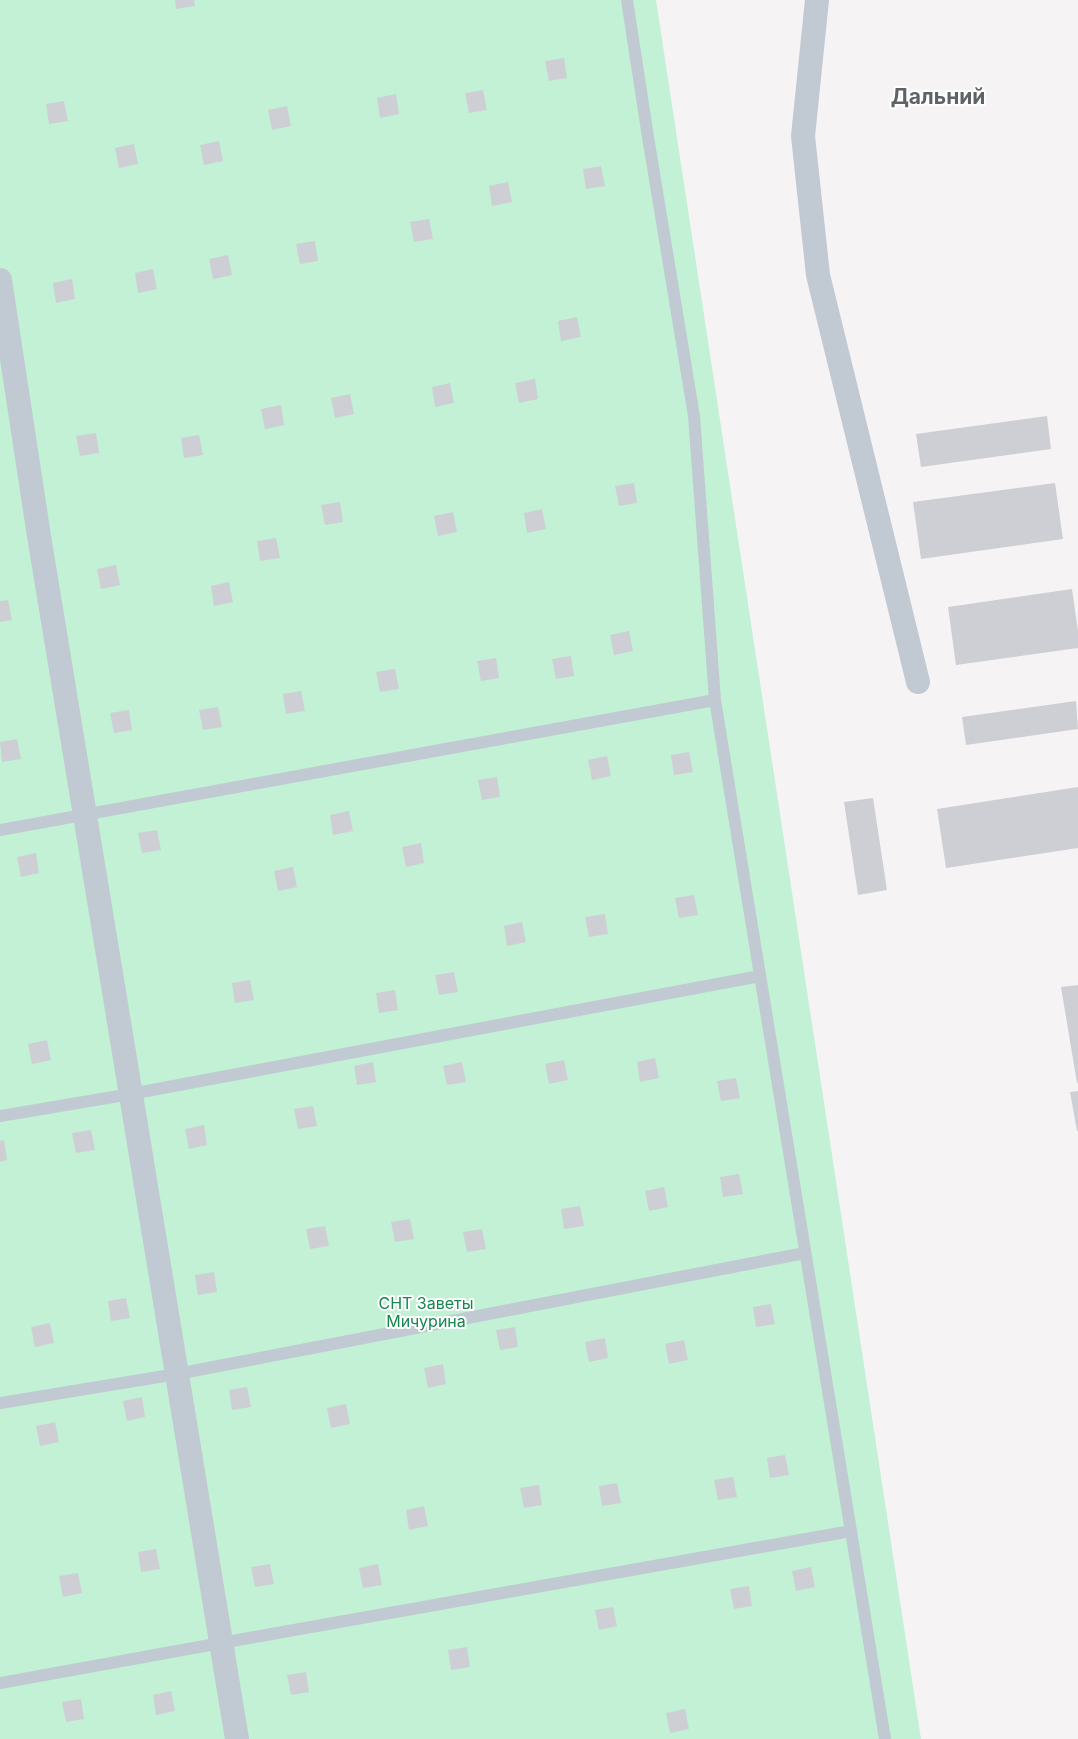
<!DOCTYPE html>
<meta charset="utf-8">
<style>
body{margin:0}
canvas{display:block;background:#f5f3f3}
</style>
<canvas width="1078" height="1739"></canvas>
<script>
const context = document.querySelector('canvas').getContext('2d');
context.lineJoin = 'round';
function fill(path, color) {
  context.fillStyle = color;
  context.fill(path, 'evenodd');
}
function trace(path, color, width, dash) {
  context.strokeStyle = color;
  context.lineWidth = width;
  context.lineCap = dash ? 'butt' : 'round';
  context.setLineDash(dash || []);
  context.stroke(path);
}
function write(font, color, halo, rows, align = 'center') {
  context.font = font + ' Inter,sans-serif';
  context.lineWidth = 4;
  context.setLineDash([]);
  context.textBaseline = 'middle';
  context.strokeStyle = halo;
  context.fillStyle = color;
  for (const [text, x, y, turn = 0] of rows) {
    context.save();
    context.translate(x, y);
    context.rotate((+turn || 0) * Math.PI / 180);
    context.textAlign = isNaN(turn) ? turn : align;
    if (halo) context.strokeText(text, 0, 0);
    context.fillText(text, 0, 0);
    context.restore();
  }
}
fill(new Path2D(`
 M0,0H656L921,1739H0Z`), '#c3f1d5');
fill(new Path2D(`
 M175,0H194L195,6L176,9Z
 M564,58L567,78L549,81L545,61Z
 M483,90L487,110L469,113L465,93Z
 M396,94L399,114L380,118L377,98Z
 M64,101L68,121L49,124L46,104Z
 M287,106L291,126L272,130L268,110Z
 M219,141L223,161L204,165L200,145Z
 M134,144L138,164L119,168L115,148Z
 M601,166L605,186L586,189L583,169Z
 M508,182L512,202L492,206L489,186Z
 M429,219L433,239L414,242L410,222Z
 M315,241L318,261L300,264L296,244Z
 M228,255L232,275L213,279L209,259Z
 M153,269L157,289L138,293L135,273Z
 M72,279L75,299L56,303L53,283Z
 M577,317L581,337L561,341L558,321Z
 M535,379L538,399L519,403L515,383Z
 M450,383L454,403L435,407L432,387Z
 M350,394L354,414L335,418L331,398Z
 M281,405L284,425L265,429L261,409Z
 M1047,416L1051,449L921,467L916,434Z
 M96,433L99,453L80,456L76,436Z
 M199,435L203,455L184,458L181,438Z
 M634,483L637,503L619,506L615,486Z
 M1055,483L1063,539L921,559L913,502Z
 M340,502L343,522L325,525L321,505Z
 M542,509L546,529L527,533L524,513Z
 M453,512L457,532L438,536L434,516Z
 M276,538L280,558L260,561L257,541Z
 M116,565L120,585L101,589L97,569Z
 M229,582L233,602L214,606L211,586Z
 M1072,589L1078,631V648L956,665L948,607Z
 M8,600L12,620L0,622V601Z
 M629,631L633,651L614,655L610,635Z
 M571,656L574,676L556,679L552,659Z
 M496,658L499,678L481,681L477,661Z
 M395,669L399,689L380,692L376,672Z
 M301,691L305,711L286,714L283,694Z
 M1076,701L1078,729L966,745L962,717Z
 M218,707L222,727L203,730L199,710Z
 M129,710L132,730L114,733L110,713Z
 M17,739L21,759L2,762L0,742Z
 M689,752L693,772L674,775L671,755Z
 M607,756L611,776L592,780L588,760Z
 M497,777L500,797L482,800L478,780Z
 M1078,787V848L946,868L937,809Z
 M873,798L887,890L858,895L844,802Z
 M349,811L353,831L333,835L330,815Z
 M157,830L161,850L142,853L138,833Z
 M421,843L424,863L406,867L402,847Z
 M36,853L39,873L21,877L17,857Z
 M293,867L297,887L278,891L274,871Z
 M694,895L698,915L679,918L675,898Z
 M605,914L608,934L589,937L585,917Z
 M522,922L526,942L507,946L504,926Z
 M454,972L458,992L439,995L435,975Z
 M250,980L254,1000L235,1003L232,983Z
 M1078,985V1083H1077L1061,987Z
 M395,990L398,1010L379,1013L376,993Z
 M47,1040L51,1060L32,1064L28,1044Z
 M655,1058L659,1078L640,1082L637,1062Z
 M564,1060L568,1080L549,1084L545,1064Z
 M373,1062L376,1082L357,1085L354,1066Z
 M462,1062L466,1082L447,1085L443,1066Z
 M736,1078L740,1098L721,1101L717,1081Z
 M1078,1091V1131H1077L1070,1092Z
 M313,1106L317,1126L298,1129L294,1109Z
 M204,1125L207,1145L189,1149L185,1129Z
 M91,1130L95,1150L76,1153L72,1133Z
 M4,1140L7,1160L0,1162V1141Z
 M739,1174L743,1194L723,1197L720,1177Z
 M664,1187L668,1207L649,1211L645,1191Z
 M580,1206L584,1226L564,1229L561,1209Z
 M410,1219L414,1239L395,1242L391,1222Z
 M325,1226L329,1246L310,1249L306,1229Z
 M482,1229L486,1249L467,1252L463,1232Z
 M214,1272L217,1292L198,1295L195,1275Z
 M126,1298L130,1318L111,1321L108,1301Z
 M771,1304L775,1324L756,1327L753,1307Z
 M50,1323L54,1343L35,1347L31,1327Z
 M515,1327L518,1347L500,1350L496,1330Z
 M605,1338L608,1358L589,1362L585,1342Z
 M684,1340L688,1360L669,1364L665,1344Z
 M443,1364L446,1384L428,1388L424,1368Z
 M247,1387L251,1407L232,1410L229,1390Z
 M142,1397L145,1417L127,1421L123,1401Z
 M346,1404L350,1424L331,1428L327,1408Z
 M55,1422L59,1442L40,1446L36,1426Z
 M785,1455L789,1475L770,1478L767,1458Z
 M733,1477L737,1497L718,1500L714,1480Z
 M617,1483L621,1503L602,1506L599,1486Z
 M539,1485L542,1505L524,1508L520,1488Z
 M424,1506L428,1526L409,1530L406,1510Z
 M156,1549L160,1569L141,1572L138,1552Z
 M270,1564L274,1584L255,1587L251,1567Z
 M378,1564L382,1585L363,1588L359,1568Z
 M811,1567L815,1587L796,1591L792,1571Z
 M78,1573L82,1593L63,1597L59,1576Z
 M749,1586L752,1606L734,1609L730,1589Z
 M613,1607L617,1626L599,1630L595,1610Z
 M467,1647L470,1667L451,1670L448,1650Z
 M306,1672L309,1692L291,1695L287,1675Z
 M171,1691L175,1711L156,1715L153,1695Z
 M81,1699L84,1719L66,1722L62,1702Z
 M685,1709L689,1729L670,1733L666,1713Z`), '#cdcfd5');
trace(new Path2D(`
 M627,0L648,137L694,416L715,700L885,1739
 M0,830L715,700
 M0,1116L131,1094L760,976
 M0,1403L177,1374L805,1253
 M0,1683L221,1643L851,1531`), '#c1cad2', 12);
trace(new Path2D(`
 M817,0L803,136L818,275L918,682
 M0,280L39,536L237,1739`), '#c1cad2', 24);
write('16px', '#17864f', '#fff', [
 ["СНТ Заветы",426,1304],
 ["Мичурина",426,1322]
]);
write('bold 21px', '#5f6368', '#fff', [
 ["Дальний",938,98]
]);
</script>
